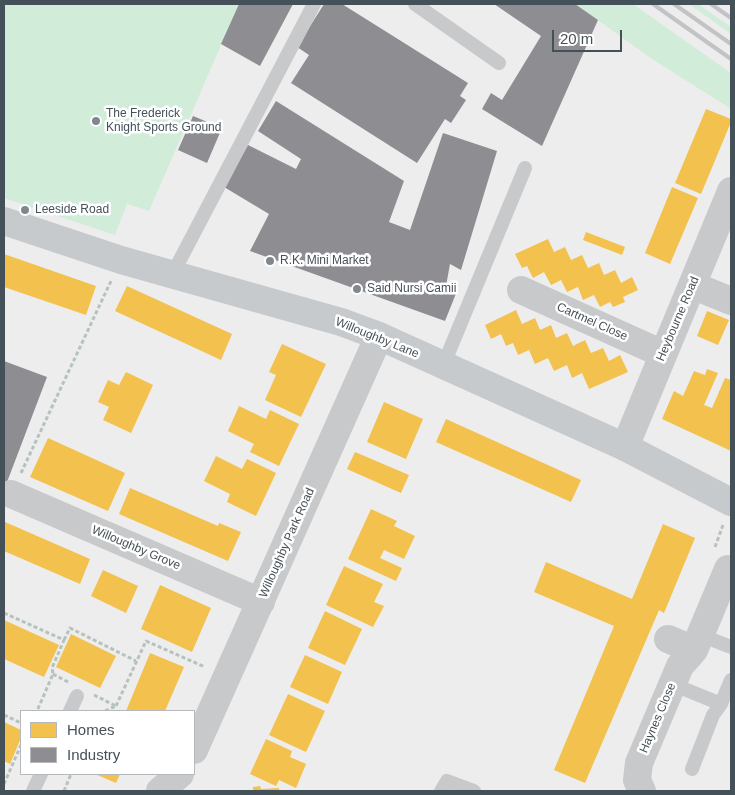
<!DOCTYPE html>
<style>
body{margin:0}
#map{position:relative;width:735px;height:795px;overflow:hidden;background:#eeeded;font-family:Arial,sans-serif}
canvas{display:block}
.frame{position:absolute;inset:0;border:5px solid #455159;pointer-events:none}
.legend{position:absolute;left:20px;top:710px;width:175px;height:65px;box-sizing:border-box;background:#fff;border:1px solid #b5b9bd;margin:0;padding:6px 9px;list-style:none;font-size:15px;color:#455159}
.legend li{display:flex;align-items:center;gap:10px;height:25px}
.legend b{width:25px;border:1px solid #b5b9bd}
.scale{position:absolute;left:552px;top:30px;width:70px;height:22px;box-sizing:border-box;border:2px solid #455159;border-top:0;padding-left:6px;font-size:15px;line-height:18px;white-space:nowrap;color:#455159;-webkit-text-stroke:4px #fff;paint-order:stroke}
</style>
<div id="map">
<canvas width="735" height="795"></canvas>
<div class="frame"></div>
<ul class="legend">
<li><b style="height:14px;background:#f2c14e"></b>Homes</li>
<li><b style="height:14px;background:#8d8d92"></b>Industry</li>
</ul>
<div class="scale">20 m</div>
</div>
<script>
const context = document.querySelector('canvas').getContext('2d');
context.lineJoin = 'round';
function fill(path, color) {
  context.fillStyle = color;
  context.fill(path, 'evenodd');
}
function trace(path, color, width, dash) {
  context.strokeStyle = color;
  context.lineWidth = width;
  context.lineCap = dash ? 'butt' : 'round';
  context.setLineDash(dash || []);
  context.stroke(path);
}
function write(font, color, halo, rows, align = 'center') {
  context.font = font + ' Arial,sans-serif';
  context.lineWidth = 5;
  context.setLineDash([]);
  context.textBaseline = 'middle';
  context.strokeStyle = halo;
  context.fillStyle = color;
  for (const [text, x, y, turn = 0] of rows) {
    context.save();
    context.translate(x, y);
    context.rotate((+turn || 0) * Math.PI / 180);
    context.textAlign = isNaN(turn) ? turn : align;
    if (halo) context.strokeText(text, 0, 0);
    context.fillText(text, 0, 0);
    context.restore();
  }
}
fill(new Path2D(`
 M4,4H239L149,211L127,204L115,235L4,198Z
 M575,4H633L731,73V109L652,59Z
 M689,4H698L731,27V34Z`), '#d1edd9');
fill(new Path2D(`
 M706,109L731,119V122L701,194L675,183Z
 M672,187L698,198L670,264L645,253Z
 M586,232L625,247L622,255L583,240Z
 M548,239L554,252L565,247L571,260L582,255L588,268L599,263L604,275L615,270L621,283L632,277L638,290L623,297L625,302L613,307L610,302L600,307L594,295L583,300L578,287L567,292L561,280L551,285L544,272L533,278L527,266L522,268L515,254Z
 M4,254L96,286L86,315L4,287Z
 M127,286L232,334L221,360L115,311Z
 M516,310L522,324L535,318L540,330L551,325L556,338L567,333L573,346L585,340L591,353L603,348L609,361L620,355L628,372L589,389L582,373L572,378L567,365L554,371L548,358L535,364L529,350L518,355L513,343L506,346L501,334L491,339L485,325Z
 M707,311L729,320L718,345L697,336Z
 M282,344L326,364L301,417L265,400L276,375L269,372Z
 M707,369L718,373L704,405L712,408L725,378L731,380V451L662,419L674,391L683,396L694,371L705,375Z
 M126,372L153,385L131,433L103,420L109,407L98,402L108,380L119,385Z
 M384,402L423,419L406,459L367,442Z
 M239,406L266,419L270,410L299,424L279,466L250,452L254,444L228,431Z
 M446,419L581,480L571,502L436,442Z
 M48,438L125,473L108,511L30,477Z
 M355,452L409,475L401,493L347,469Z
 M216,456L242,469L247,459L276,473L256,516L227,502L230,494L204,481Z
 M130,488L218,526L219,523L241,532L228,561L119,514Z
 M371,509L397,521L394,526L415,536L404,559L384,550L380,558L402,568L396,581L348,559Z
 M5,522L90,559L80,584L4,551Z
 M663,524L695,538L664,613L659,610L585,783L554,770L614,626L534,592L546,562L632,599Z
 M344,566L383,584L374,602L384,606L373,627L326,605Z
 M103,570L138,586L126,613L91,596Z
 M160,585L211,608L192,652L141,629Z
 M325,611L362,629L345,665L308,648Z
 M4,620L59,645L44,677L4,659Z
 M71,634L116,656L100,688L56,667Z
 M150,653L184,667L165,711H126Z
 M305,655L342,672L328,704L290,687Z
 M288,694L325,711L306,752L269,735Z
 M4,722L21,730V738L10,764L4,761Z
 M266,739L292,751L290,757L306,764L296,788L279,780L276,786L250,774Z
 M95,774H120L116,783Z
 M260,786L261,789L279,788V791H253V787Z`), '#f2c14e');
fill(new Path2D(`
 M239,4H293L260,66L221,44Z
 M324,4H342L468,83L460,96L466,100L451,123L445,119L417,163L291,83L309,55L297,47Z
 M494,4H575L598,20L542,146L482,109L491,93L502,100L541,36Z
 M276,101L404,181L389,222L410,230L443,133L497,151L461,270L450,264L446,286L457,291L445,321L250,251L269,214L224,187L248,145L296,169L301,159L258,131Z
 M193,116L222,128L207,163L178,150Z
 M4,361L47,377L4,490Z`), '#8d8d92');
trace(new Path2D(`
 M21,473L111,281
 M715,547L723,525
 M4,613L64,640L52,668L53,674L37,711
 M64,640L70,628L136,661
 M53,674L68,682
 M94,695L116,706L105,711
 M116,706L146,641L205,667
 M4,715L21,723
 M4,784L21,745
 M64,791L71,774`), '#b5c2bd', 3, [4, 2.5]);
trace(new Path2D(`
 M415,4L499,63
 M172,275L314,4
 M443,366L525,168
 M700,635L731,647
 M672,684L721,704
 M70,711L77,696
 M692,769L713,715L721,704L731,680
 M33,791L41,774
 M441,791L447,781L474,791`), '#c7c9cb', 14);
trace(new Path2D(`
 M692,285L731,301
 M521,290L663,354
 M625,447L731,191
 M11,494L261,602
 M668,639L694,650
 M194,750L379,336
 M160,791L180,774
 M642,791L637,780L639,763L680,666L694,650L728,569`), '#c7c9cb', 28);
trace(new Path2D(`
 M4,221L121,260L341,322L379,336L625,447L731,502`), '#c7cacd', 28);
trace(new Path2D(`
 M653,4L731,59
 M674,4L731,44
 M711,4L731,18`), '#c2c3c5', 4);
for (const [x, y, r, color] of [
 [96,121,5,"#80888d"],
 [25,210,5,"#80888d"],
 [270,261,5,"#80888d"],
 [357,289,5,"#80888d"]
]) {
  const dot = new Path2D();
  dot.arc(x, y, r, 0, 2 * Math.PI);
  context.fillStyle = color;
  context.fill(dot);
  trace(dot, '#fff', 2);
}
write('12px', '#455159', '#fff', [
 ["The Frederick",106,114],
 ["Knight Sports Ground",106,128],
 ["Leeside Road",35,210],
 ["R.K. Mini Market",280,261],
 ["Said Nursi Camii",367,289]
], 'left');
write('12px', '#455159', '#fff', [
 ["Heybourne Road",678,319,-67],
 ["Cartmel Close",592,322,24],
 ["Willoughby Lane",377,338,22],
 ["Willoughby Park Road",287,543,-66],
 ["Willoughby Grove",136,548,23],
 ["Haynes Close",658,718,-67]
]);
</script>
